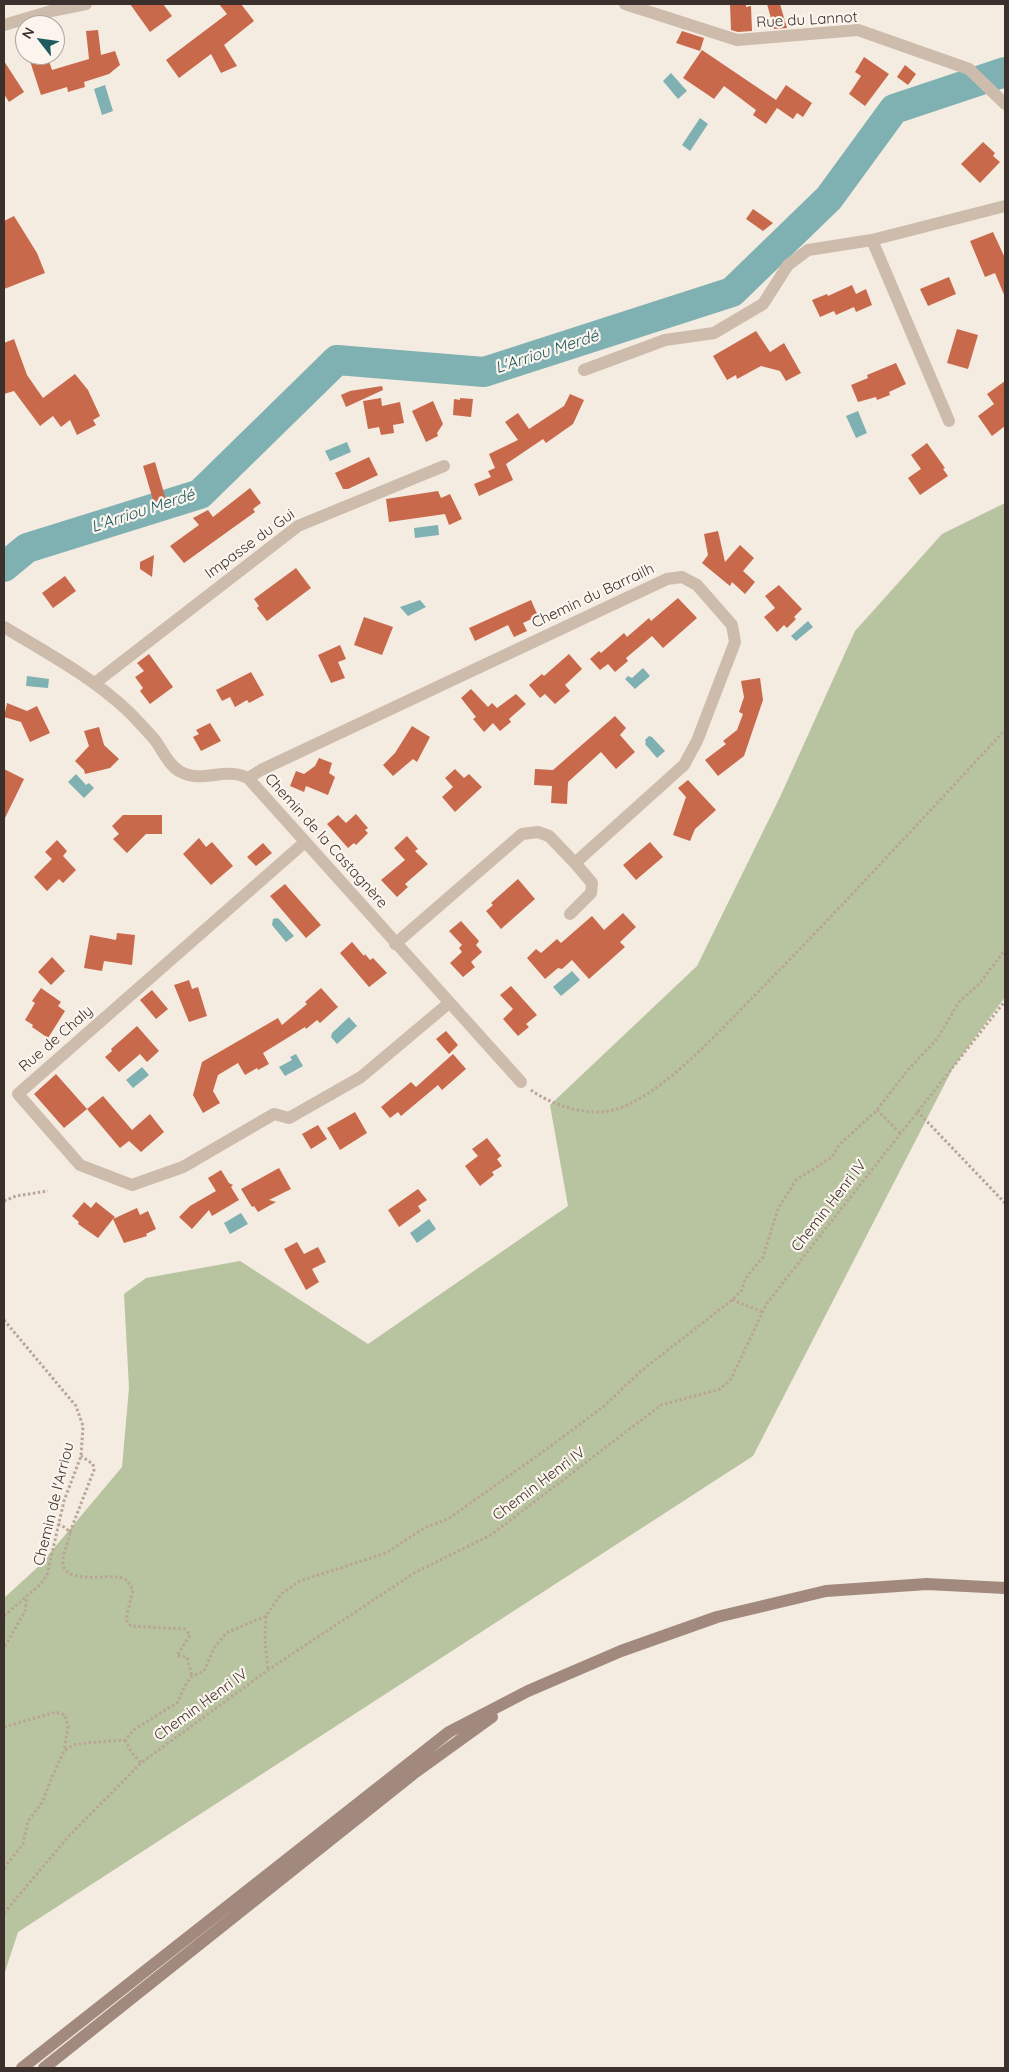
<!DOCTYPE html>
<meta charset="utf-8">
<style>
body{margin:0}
#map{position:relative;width:1009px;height:2072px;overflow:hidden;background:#f4ebe1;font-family:Quicksand,sans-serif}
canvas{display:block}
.frame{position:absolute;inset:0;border:5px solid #3b302b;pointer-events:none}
.north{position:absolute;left:15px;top:15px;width:50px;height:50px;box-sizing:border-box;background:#fbf5ee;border:1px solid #aea6a0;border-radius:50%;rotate:300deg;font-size:14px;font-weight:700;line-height:20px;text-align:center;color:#3b302b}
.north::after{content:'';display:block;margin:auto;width:18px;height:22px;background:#1f5a5e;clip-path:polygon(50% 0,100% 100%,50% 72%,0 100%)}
</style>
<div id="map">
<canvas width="1009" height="2072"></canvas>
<div class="frame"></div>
<div class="north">N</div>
</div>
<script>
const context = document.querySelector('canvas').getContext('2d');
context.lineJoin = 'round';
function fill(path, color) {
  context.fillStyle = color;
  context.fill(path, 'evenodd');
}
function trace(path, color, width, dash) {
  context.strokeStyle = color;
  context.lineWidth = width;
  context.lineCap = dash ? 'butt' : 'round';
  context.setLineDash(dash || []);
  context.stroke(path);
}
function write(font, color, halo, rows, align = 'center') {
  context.font = font + ' Quicksand,sans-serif';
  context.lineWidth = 4.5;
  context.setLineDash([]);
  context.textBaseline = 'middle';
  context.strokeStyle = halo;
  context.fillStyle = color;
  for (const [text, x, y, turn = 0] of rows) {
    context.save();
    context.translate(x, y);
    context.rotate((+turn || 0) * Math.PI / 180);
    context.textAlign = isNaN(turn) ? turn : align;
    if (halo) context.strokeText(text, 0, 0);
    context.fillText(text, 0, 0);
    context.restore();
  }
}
fill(new Path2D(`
 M1005,503V997L954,1066L753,1456L18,1932L4,1975V1598L39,1566L122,1467L129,1388L124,1294L146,1278L240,1261L368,1344L568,1206L550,1105L697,966L780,797L855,631L942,534Z`), '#b8c4a0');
fill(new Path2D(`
 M671,73L687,91L678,99L663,81Z
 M105,85L113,111L102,115L94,89Z
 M700,118L708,124L690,151L682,145Z
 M858,411L867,433L856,438L846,416Z
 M347,442L351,452L330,461L325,451Z
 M438,525L439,535L415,538L414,528Z
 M420,600L426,607L408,616L400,607Z
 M808,621L813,627L796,641L791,636Z
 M643,668L650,676L635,689L625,679L628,676L632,678Z
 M27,676L49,679L48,688L26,686Z
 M649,736L652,737L665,751L657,758L645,744L646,742L645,740Z
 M76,774L86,785L89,783L94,788L84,798L68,782Z
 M276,918L279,919L294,936L286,942L272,925L273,919Z
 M572,971L580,980L561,996L553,987Z
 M349,1017L357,1026L337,1044L331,1037L332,1033Z
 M296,1054L303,1066L285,1076L279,1067L292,1060L290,1057Z
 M142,1067L149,1075L133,1088L126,1080Z
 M241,1213L248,1224L230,1234L224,1223Z
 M429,1219L436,1229L417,1243L410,1233Z`), '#7fb0b2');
trace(new Path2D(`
 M4,567L27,548L200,494L337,360L484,372L732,292L829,198L894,109L1005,72`), '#7fb0b2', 30);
fill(new Path2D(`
 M130,4H163L172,16L150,32Z
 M219,4H241L254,21L224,45L237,66L221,73L211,54L179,78L166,60L227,14Z
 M730,4H746V7L751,6L752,31L738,32L731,30Z
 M767,4H780L787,28L774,29Z
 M98,30L101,55L115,51L120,65L109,74L84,82L85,87L68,92L67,87L41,95L29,58L47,55L52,70L89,59L86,31Z
 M682,31L704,38L700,51L676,43Z
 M702,50L776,100L786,85L812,103L803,117L797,113L793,119L777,108L766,124L753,115L756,110L724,86L714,99L683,78Z
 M864,57L889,74L865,106L849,94L861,76L855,72Z
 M4,61L24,92L9,102L4,94Z
 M905,65L916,74L908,85L897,77Z
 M983,142L995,153L993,156L1000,162L980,183L961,164Z
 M753,209L773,223L763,231L746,219Z
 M14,216L37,253L45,273L4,289V221Z
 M993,232L1005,258V297L995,273L985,277L970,241Z
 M949,277L956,294L928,306L920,289Z
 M852,285L856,294L866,289L872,305L856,312L854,307L836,315L834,311L820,317L812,300L827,294L828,296Z
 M957,329L978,335L968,369L947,363Z
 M756,331L770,352L784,343L801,373L786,381L780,371L761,366L737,379L736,375L727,380L713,356Z
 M14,339L27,375L43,398L75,374L88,390L100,416L93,420L96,425L77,435L70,420L61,427L53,416L40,426L14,391L4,394V343Z
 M896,363L906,384L889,392L890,395L877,400L876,397L858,402L851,385L868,378L867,375Z
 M1005,381V426L992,436L978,416L994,404L987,394Z
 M382,386L383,390L346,407L341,395L350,391Z
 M570,394L584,400L573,424L546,443L543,439L506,464L513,480L479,496L474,484L491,477L488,471L495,468L489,454L518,440L505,422L518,413L529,429L564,406Z
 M381,398L382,406L400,402L404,423L393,425L394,433L381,435L379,427L368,429L363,401Z
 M460,398L473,399L471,417L453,415L454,399L460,400Z
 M433,401L443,424L437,433L438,436L426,442L412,411Z
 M927,443L945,468L943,469L948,476L920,495L908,478L921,469L911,455Z
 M369,457L378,475L348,489H343L335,473Z
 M155,462L166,500L154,503L143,466Z
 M250,488L261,503L253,509L255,512L184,563L170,546L199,525L193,518L208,510L213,517Z
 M438,491L441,498L450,494L462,519L449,525L445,514L389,522L386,499Z
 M718,531L725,562L740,545L754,558L743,571L755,582L745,594L732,582L730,586L702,563L708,555L704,534Z
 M154,555L152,577L140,569V562Z
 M296,568L311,588L267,621L257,608L259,606L254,599Z
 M65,576L76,591L53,608L42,593Z
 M779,585L802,609L794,617L796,619L787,628L784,625L777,632L764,617L775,608L765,596Z
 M678,598L697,618L663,648L652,636L626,658L628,661L615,672L608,664L600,670L590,659L599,651L601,653L624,633L627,637L649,618L651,621Z
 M531,600L538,616L523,623L527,631L514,637L508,625L475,641L469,628Z
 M364,617L393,627L382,655L354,645Z
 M340,645L346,659L338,662L345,678L331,683L318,655Z
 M149,654L173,687L150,704L140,691L143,688L135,677L144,671L137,663Z
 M569,654L582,669L565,685L570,691L555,704L545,694L540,698L529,685L542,674L544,676Z
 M251,672L264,695L249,703L247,700L235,707L230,697L222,701L216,690Z
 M760,678L763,700L744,756L718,776L705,760L726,744L723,741L737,730L743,714L739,712L744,697L741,681Z
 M471,689L488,707L492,703L497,708L516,694L526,704L509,719L511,722L500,731L493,723L484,732L473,719L476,717L461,698Z
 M7,703L27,711L37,706L50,733L30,742L21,722L4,717Z
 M615,716L626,728L620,735L635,752L616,769L601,752L568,782L567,804L551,803L552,786L534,785L535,769L553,770Z
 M210,723L221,741L201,751L193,737L199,734L196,730Z
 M412,726L430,737L417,762L413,759L393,776L383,765L395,753Z
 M99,727L104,745L119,759L110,768L85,774L84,770L75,761L89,746L84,731Z
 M319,758L332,763L329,773L335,777L328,795L306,786L304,792L290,786L296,771L304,774L315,766Z
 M4,769L24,779L4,820Z
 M455,769L464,778L469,774L482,787L455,812L442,797L453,787L445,778Z
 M688,780L716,810L695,829L690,841L673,835L686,797L678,788Z
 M356,814L368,828L365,830L368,833L356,845L354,843L348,848L327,824L338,815L346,823Z
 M123,815H162V834H146L127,853L113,839L119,834L112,826Z
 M407,836L418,849L415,851L428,864L405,884L408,887L397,897L381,880L405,860L394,848Z
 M199,838L206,847L212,842L233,866L211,885L183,854Z
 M57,840L67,851L63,856L76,870L63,883L59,879L47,891L34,877L52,859L45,852Z
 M650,842L663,857L636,880L623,865Z
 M263,843L272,853L256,866L247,857Z
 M518,879L535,899L501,929L486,911L493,905L491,903Z
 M285,884L321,925L306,938L270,896Z
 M623,913L636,927L620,942L625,947L589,979L572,960L562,969L558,968L545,979L527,958L536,949L541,953L557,939L561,943L592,916L604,930Z
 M461,921L479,941L476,945L482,952L471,962L475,967L463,977L450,963L462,952L459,948L462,945L449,931Z
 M117,933L135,935L132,965L104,961L102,971L84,968L90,935L116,940Z
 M352,942L364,956L365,954L370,960L373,958L387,973L369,987L340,953Z
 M52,957L65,971L51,985L38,972Z
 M189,980L192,989L198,987L207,1016L189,1022L174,985Z
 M511,986L537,1015L526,1024L529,1027L518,1036L503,1019L513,1009L500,995Z
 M41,988L61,1002L58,1006L65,1011L48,1038L32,1027L33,1025L25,1020L35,1003L32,1001Z
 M321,988L338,1007L320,1023L317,1020L306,1029L305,1027L263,1053L269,1064L258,1070L257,1068L245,1075L238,1063L218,1075L213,1091L220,1103L203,1113L193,1095L202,1062L278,1018L282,1025L307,1004L305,1002Z
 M152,990L168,1009L156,1019L140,1000Z
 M137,1026L159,1051L147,1062L140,1054L119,1072L105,1057L112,1051L111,1049Z
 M446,1031L458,1045L449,1054L436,1039Z
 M453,1054L466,1069L442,1090L438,1085L401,1116L398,1112L390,1118L381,1107L411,1082L416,1087Z
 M56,1074L87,1109L64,1128L34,1094Z
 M103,1096L132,1130L150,1114L164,1132L141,1152L129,1141L120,1148L87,1109Z
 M355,1112L367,1133L340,1150L327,1128Z
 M318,1125L327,1139L311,1149L302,1134Z
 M487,1138L501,1156L497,1159L502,1166L492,1172L494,1175L480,1186L465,1166L478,1156L472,1149Z
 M279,1168L291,1189L269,1200L276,1202L258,1212L254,1206L252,1207L241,1189Z
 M221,1170L229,1183L233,1185L231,1187L239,1200L212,1216L209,1210L192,1229L179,1217L190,1206L216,1191L208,1178Z
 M418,1189L427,1200L418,1206L421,1211L399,1227L388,1210Z
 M84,1202L91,1208L96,1202L115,1217L113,1219L137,1208L140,1215L148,1211L156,1229L146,1234L147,1236L124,1243L113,1219L98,1238L78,1224L79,1222L72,1216Z
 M297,1242L304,1254L318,1247L326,1262L312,1269L319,1282L306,1290L284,1249Z`), '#c8694b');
trace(new Path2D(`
 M531,1090C551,1105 588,1117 613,1110C660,1098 718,1032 753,997C839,910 922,819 1005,730
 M877,1110L900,1133
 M917,1111L1005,1203
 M4,1201L16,1196L48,1191
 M732,1300L763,1312
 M4,1320L76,1406L83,1426L81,1456L64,1501L47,1575L40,1585L27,1596L25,1611L4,1648
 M58,1524L66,1528L70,1533C69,1542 64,1550 63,1559C60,1585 103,1575 116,1577C120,1577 124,1579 127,1580L133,1590L126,1619L131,1626L185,1629L190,1635L177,1656L187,1657L192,1676
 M70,1532L94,1470L93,1464L81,1456
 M4,1616L26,1597
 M266,1616L265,1641L268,1670
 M4,1727L56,1712L65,1715L68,1726L64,1751
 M125,1740L132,1753L141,1763
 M4,1868L23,1844L28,1821L42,1803L52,1777L64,1751L73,1745L86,1743L125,1740L135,1729L178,1702L184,1687L192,1676L204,1671L214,1648L226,1633L266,1616L281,1594L300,1581L386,1553L424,1528L448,1519L548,1448L603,1407L641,1371L732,1300L742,1290L745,1279L763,1257L778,1209L796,1180L832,1157L840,1144L877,1110L907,1071L937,1039L959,1002L979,984L1005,950
 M4,1913L68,1837L141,1763L197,1722L268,1670L414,1573L491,1535L661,1405L720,1389L731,1379L767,1303L1005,1001`), '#b9a596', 3, [2.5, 2.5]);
trace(new Path2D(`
 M625,4L737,40L858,30L969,69L1005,104
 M584,370L665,340L714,333L763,304L788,265L808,250L872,240
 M949,421L872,240L1005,206
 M4,627C47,653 92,677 129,712C138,721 147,731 155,740C163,751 169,766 181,772C203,784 224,766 248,778L521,1082
 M95,683L298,526L444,466
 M248,778L261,770L667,579L682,577L697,585L732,625L735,642L697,741L684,765L575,863L549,836L538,832L522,834L395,944
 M305,842L18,1094L80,1165L132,1185L183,1167L274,1114L289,1118L361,1077L449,1003
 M570,914L591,893L592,883L575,863`), '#cdbbac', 12);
trace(new Path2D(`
 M4,25L51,11L86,4`), '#cdbbac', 12);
trace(new Path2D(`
 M22,2068L449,1732L528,1691L621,1651L717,1617L826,1591L927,1584L1005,1588
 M44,2068L413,1774L492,1717`), '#a18a7d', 12);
write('15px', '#3b302b', '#fbf5ee', [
 ["Rue du Lannot",807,20,-3],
 ["Impasse du Gui",250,544,-36],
 ["Chemin du Barrailh",593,596,-25],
 ["Chemin de la Castagnère",326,841,48],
 ["Rue de Chaly",56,1039,-41],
 ["Chemin Henri IV",829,1206,-52],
 ["Chemin Henri IV",539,1484,-37],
 ["Chemin de l'Arriou",54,1504,-76],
 ["Chemin Henri IV",201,1705,-36]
]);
write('italic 16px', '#1f5a5e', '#fbf5ee', [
 ["L'Arriou Merdé",547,352,-18],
 ["L'Arriou Merdé",143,511,-18]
]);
</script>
